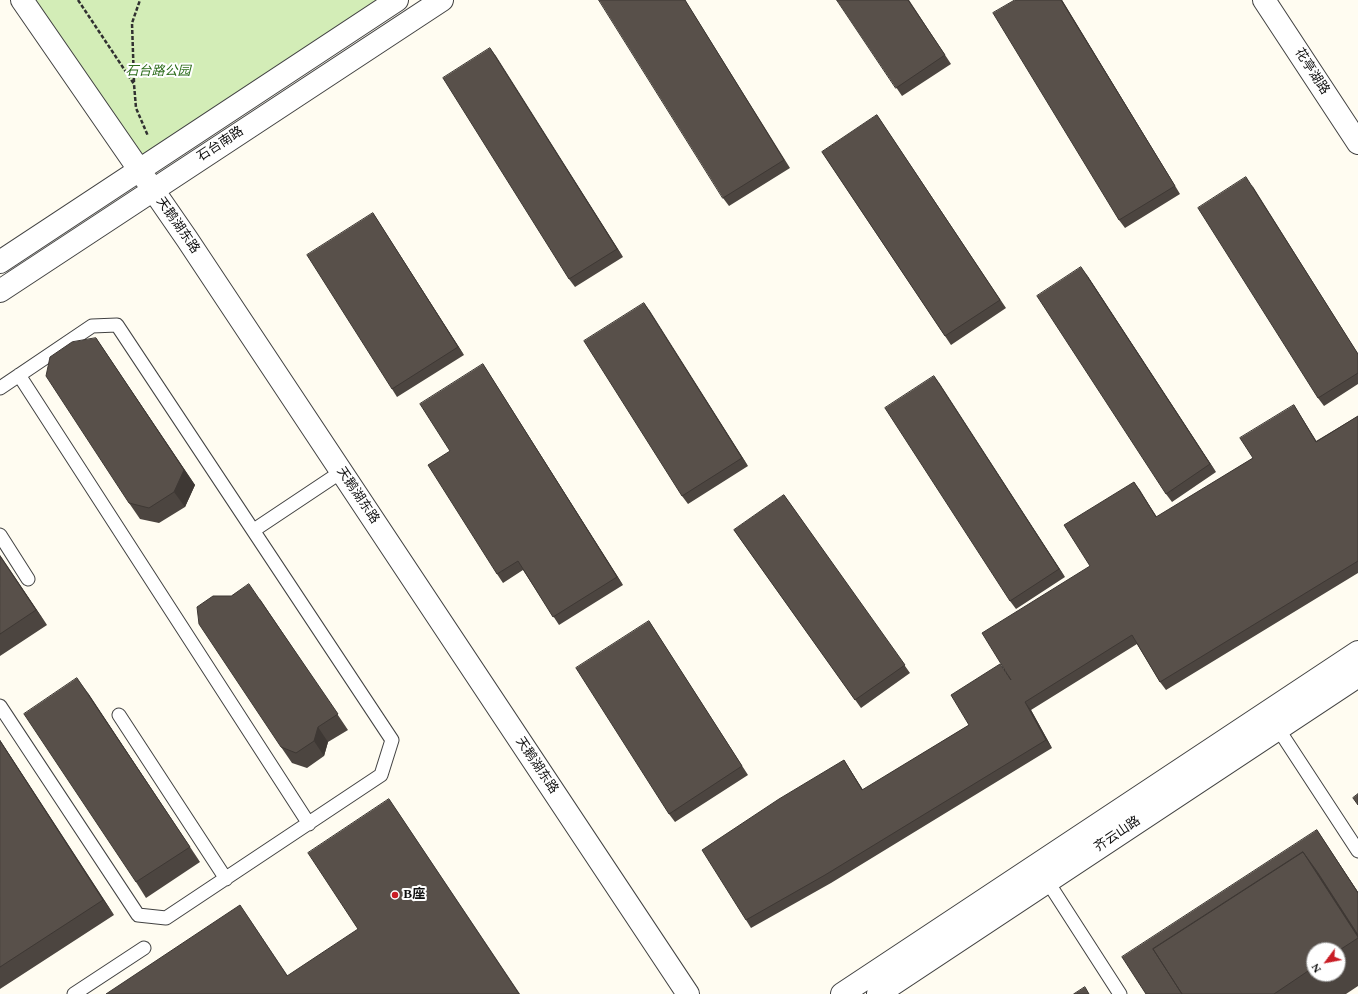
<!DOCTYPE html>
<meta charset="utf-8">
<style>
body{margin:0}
#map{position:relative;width:1358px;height:994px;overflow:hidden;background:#fffcf1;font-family:Spectral,serif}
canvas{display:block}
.north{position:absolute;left:1306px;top:942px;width:40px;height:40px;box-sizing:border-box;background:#fff;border:1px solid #9f9f9f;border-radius:50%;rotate:238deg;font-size:11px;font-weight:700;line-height:16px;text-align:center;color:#0f0f0f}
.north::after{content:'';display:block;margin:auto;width:14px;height:18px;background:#c91d25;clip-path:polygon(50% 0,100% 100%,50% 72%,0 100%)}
</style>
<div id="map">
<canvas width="1358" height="994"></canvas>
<div class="north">N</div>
</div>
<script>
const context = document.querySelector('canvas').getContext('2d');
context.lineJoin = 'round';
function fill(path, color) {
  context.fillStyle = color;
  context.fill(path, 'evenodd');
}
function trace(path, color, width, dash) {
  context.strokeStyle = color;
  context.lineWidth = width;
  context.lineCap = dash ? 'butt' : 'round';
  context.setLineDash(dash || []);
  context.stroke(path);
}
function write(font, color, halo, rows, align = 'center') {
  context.font = font + ' Spectral,"Noto Sans SC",serif';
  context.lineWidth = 4;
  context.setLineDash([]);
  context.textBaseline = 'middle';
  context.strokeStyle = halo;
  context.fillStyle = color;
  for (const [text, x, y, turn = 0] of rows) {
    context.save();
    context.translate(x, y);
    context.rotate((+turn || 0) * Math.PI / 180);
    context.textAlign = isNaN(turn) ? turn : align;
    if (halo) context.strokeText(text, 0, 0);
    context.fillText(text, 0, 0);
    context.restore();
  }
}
fill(new Path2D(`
 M22,0H397L139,170Z`), '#d3edb7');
const service = new Path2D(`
 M19,375L309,824
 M0,388L92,326L117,325L392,740L381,775L166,918L138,915L0,706
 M254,530L341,472
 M0,535L28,579
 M119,715L226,879
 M1275,724L1358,851
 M1044,876L1120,994
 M74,994L144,948`);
const tertiary = new Path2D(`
 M22,0L187,239L688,994
 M1264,0L1358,143
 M0,262L397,0
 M0,291L442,0
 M842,994L1358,652
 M878,994L1358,676`);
trace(service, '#424242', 15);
trace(tertiary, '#424242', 24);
trace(new Path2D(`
 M78,0L134,84L136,108L148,136
 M134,82L132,23L140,0`), '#313131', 2.5, [4, 2]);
trace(service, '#fff', 13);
trace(tertiary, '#fff', 22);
fill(new Path2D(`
 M685,0L790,168L729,206L723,198Z
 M837,0H909L951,64L902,96Z
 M1015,0H1062L1180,194L1125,228L1119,220Z
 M490,48L623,257L575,287L569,279Z
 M877,115L1006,308L951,345L822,152Z
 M1252,185L1358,354V384L1324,406L1318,398Z
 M373,213L464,355L397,397L392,389Z
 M1087,275L1216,472L1172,502L1166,494Z
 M644,303L748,466L688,504L682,496Z
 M96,338L195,485L185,507L159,523L140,519L129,503Z
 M483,364L623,585L559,625L523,570L503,583L497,574L450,451Z
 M934,376L1065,577L1016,609L1010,601Z
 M1294,405L1316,441L1358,416V573L1166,690L1160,682L1137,644L1031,710L1052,748L831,883L751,928L746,920L844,760L863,790L969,725L1011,680L1090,566L1134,482L1157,517L1253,458Z
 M784,495L910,673L861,708L734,530Z
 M0,555L47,625L0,656Z
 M260,599L348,730L328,742L324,756L307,768L292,763L281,747Z
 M649,621L748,775L675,822L669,814Z
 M88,693L200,862L146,898L136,882Z
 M0,740L114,915L0,989Z
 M1317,830L1358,892V986L1346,994H1146ZM1314,950H1338V974H1314Z`), '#4c4540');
fill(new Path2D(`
 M1061,0H1062L1180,194L1175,186Z
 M490,48L496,56L623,257L617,249Z
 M373,213L378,221L464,355L458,347Z
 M1081,267L1087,275L1216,472L1210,464Z
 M644,303L650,311L748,466L742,458Z
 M96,338L195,485L185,507L174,492Z
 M483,364L488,372L623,585L617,577Z
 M934,376L940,384L1065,577L1059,569Z
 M1294,405L1299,413L1322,450L1316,442Z
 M1134,482L1140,490L1162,526L1156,517Z
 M0,555L47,625L36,610Z
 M77,678L88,693L200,862L190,847Z
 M1025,702L1031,710L1052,748L1046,740Z
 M318,727L328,742L324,756L314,741Z
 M0,740L114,915L103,900L0,741Z
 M844,760L849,768L868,798L862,790Z
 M389,799L400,815L520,994H519Z
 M1317,830L1358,892V893Z
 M1303,852L1326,885L1358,934V937Z
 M240,905L251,921L298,991L287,976Z`), '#3e3834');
const building = new Path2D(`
 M599,0H685L784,160L723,198Z
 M837,0H908L945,55L896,88Z
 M1015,0H1061L1175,186L1119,220L993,13Z
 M490,48L617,249L569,279L443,78Z
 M877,115L1000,300L945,336L822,152Z
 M1246,177L1358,354V373L1318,398L1198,208Z
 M373,213L458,347L392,389L307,255Z
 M1081,267L1210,464L1166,494L1037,296Z
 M644,303L742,458L682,496L584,341Z
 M96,338L184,470L174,492L149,508L129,503L46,376L50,357L72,342Z
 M483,364L617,577L553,617L518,561L497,574L428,465L450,451L420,404Z
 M934,376L1059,569L1010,601L885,408Z
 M1294,405L1316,442L1358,416V561L1160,682L1132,635L1025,702L1046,740L825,875L746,920L702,850L779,799L844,760L862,790L969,725L951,695L1000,664L1011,680L982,633L1090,566L1064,525L1134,482L1156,517L1253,458L1240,438Z
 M784,495L905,665L855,700L734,530Z
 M0,556L36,610L0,634Z
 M249,584L338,714L318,727L314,741L296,753L281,747L199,624L197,607L213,596H231Z
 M649,621L742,766L669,814L576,668Z
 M77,678L190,847L136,882L24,714Z
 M0,741L103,900L0,967Z
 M1358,794V805L1353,798Z
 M389,799L519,994H106L240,905L287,976L358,929L308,853Z
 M1317,830L1358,893V935L1318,873L1303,852L1153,949L1182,994H1146L1122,957Z
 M1303,852L1358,937V938L1338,951V950H1314V967L1274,994H1182L1153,949Z
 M1085,987L1089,994H1074Z`);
fill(building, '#58504a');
trace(building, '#3e3834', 1);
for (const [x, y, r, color] of [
 [395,895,4,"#c91d25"]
]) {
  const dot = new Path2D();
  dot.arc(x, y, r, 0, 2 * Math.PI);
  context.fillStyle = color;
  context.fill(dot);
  trace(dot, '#fff', 1.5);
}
write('italic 13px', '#2b6c1a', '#fff', [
 ["石台路公园",158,72]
]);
write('13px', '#0f0f0f', '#fff', [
 ["花亭湖路",1311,72,57],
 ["石台南路",221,145,-33],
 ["天鹅湖东路",177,226,55],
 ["天鹅湖东路",357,496,56],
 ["天鹅湖东路",536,766,56],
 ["齐云山路",1118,835,-34]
]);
write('bold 13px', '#0f0f0f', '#fff', [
 ["B座",403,895]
], 'left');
</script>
